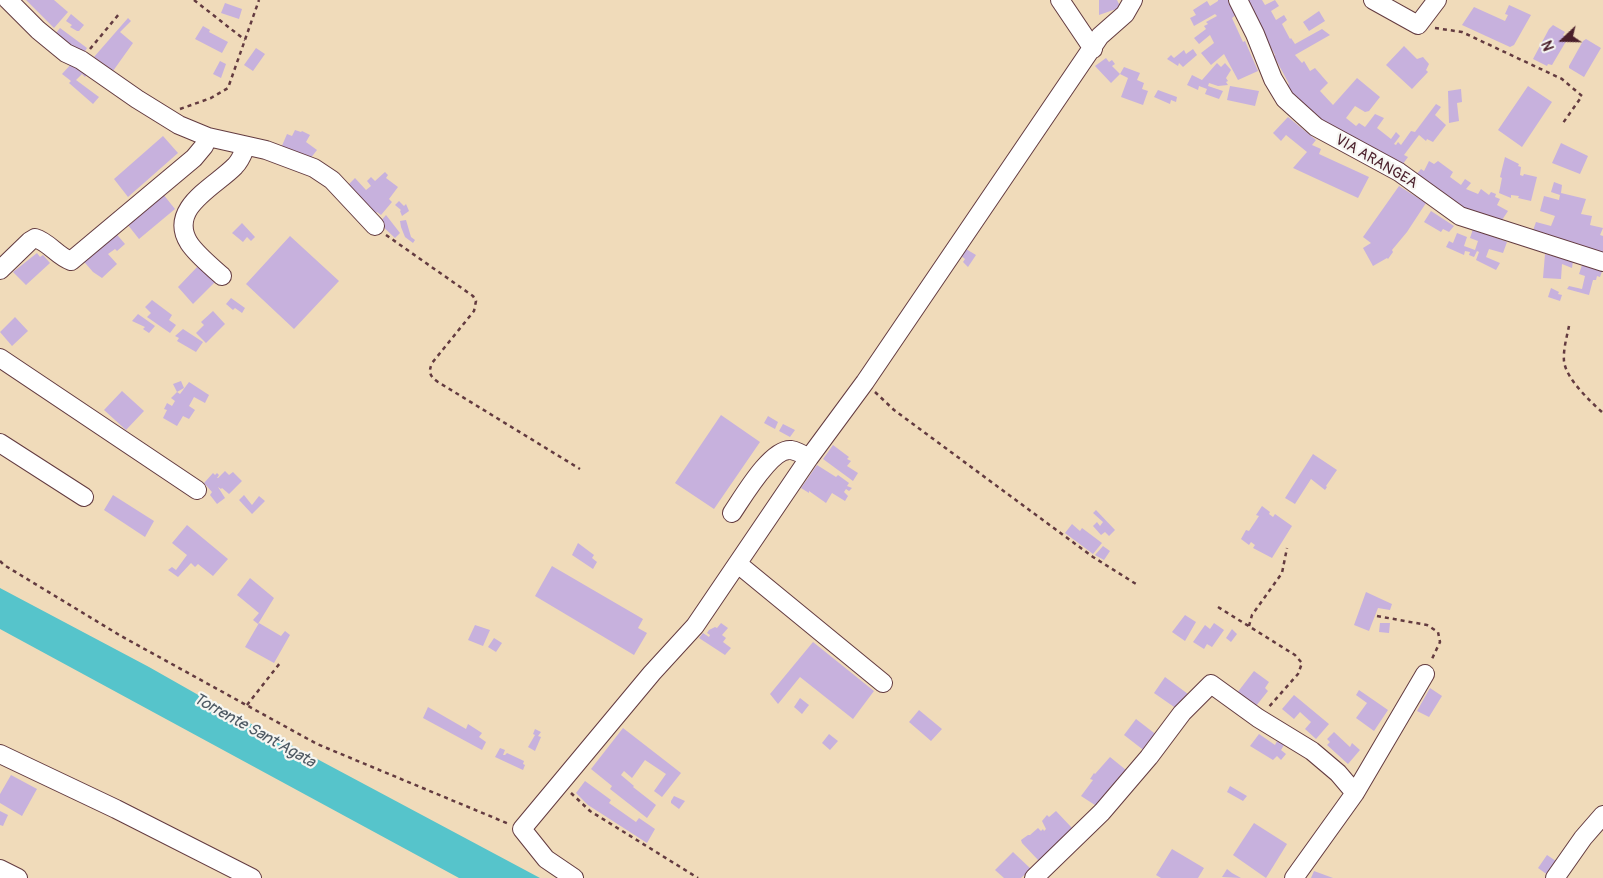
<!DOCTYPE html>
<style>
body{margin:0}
#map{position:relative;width:1603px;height:878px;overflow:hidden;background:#f0dbba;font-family:Pangolin,sans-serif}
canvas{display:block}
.north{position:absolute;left:1538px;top:15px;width:50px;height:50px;-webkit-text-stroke:4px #f6f6f2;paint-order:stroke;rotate:249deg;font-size:14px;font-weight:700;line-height:20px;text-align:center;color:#4a1f2b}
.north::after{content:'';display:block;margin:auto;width:18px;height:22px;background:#4a1f2b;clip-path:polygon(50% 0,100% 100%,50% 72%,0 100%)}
</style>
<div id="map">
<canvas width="1603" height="878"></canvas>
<div class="north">N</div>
</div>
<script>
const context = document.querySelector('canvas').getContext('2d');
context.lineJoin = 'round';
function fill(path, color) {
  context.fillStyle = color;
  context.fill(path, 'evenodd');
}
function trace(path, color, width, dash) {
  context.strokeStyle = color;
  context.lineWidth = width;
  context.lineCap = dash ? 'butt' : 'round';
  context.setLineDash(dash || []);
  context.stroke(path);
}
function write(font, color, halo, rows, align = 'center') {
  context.font = font + ' Pangolin,sans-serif';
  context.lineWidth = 4.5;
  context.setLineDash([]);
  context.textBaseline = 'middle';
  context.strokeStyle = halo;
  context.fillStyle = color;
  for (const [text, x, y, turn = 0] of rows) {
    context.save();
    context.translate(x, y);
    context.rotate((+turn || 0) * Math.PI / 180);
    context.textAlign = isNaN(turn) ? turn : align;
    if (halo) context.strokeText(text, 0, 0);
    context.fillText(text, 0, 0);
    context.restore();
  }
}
fill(new Path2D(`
 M0,588L149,667L216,705L540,878H459L0,629Z`), '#56c4cb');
fill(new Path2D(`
 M26,0H54L68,12L54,28Z
 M1099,0H1117L1120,6L1119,8L1099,15Z
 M1218,0H1228L1236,15L1232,18L1243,42L1245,41L1258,71L1238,80L1224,54L1211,65L1201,53L1214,43L1210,35L1199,44L1194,38L1206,29L1204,26L1208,24L1206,22L1217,16L1215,14L1194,26L1190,18L1196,15L1193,10L1207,1L1210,6L1218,1Z
 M1245,0H1262L1265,5L1275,0L1279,6L1271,11L1276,20L1284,15L1287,20L1282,24L1290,39L1291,38L1295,44L1322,29L1330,35L1295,55L1302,63L1304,61L1310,71L1315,68L1328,83L1320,91L1333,105L1357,78L1380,97L1369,111L1365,112L1355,106L1346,118L1356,126L1359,123L1365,127L1375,114L1384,118L1377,128L1391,139L1396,132L1400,136L1394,144L1396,145L1398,142L1401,145L1411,131L1415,132L1436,104L1441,107L1435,115L1446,125L1433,142L1427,139L1426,141L1419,135L1404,155L1408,157L1400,168L1332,135L1284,88L1289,84L1274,56L1275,55Z
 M225,3L242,9L239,19L221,13Z
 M1509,5L1531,15L1514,45L1510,47L1462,25L1474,7L1505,21L1508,15L1505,14Z
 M1319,11L1325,21L1309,31L1303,22Z
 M71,14L84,25L79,31H77L70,27L72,25L66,21Z
 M128,18L131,21L120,32L133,43L113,71L94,57Z
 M1553,25L1565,32L1563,35L1568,38L1552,65L1548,64L1547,66L1533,59L1549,29Z
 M203,26L210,30L209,32L228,42L222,53L195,39Z
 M60,28L87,48L84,53L79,49L74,55L52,38Z
 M1586,39L1601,48L1584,77L1569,68V66L1583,41Z
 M1404,46L1417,59L1423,57L1429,64L1426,70L1428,72L1412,89L1386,65Z
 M256,48L265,54L253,71L244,65Z
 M1193,49L1197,55L1183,67L1179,63L1178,66L1167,59L1171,55L1174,58L1184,50L1186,54Z
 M1106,58L1109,62L1112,60L1115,64L1112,66L1120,74L1111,83L1095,66Z
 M74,61L88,73L85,77L82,74L76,80L99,97L93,104L69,83L71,81L62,74Z
 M220,61L226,64L221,78L213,74Z
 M1217,63L1221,67L1225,63L1231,70L1226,78L1228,81L1226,82L1228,85L1218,86L1209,83L1208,86L1223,91L1219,99L1205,94L1207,89L1199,86L1198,90L1187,85L1192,75L1202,80Z
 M1124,67L1140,73L1137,80L1144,83L1142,89L1148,91L1143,105L1121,97L1128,78L1120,74Z
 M1230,86L1259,91L1255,106L1227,100Z
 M1528,86L1552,102L1522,147L1498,130Z
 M1461,89L1462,102L1457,103L1459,121L1449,123L1448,91Z
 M1158,90L1177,97L1176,102L1171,100L1170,104L1154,97Z
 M1288,117L1316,140L1312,145L1321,149L1319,154L1369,177L1358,198L1293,168L1307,152L1286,135L1281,141L1273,133Z
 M295,130L301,132L302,131L310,135L306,142L317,150L310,159L281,148L287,134L292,136Z
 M163,136L178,153L128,197L114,179Z
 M1561,143L1588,156L1580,174L1552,163Z
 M1505,157L1519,164L1518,166L1521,167L1520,175L1523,176L1524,174L1537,177L1531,201L1518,198L1519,196L1511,195V198L1499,193L1502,178L1500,177Z
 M1429,161L1434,164L1438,161L1453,172L1450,177L1461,185L1465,179L1471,183L1466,189L1478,194L1481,189L1489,195L1491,192L1496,194L1495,197L1500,199L1497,205L1508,211L1498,226L1467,212L1414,177L1421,169L1424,171Z
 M385,172L388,175L386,178L398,187L389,199L392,202L381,215L377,212L372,218L345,188L355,178L366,190L371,186L367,181L371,177L375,181Z
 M1554,182L1562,185L1561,193L1586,199L1581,214L1592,216L1590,225L1603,228L1600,235L1603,236V256L1531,236L1536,222L1551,226L1555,216L1540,211L1544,196L1559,200L1560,195L1551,192Z
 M1399,186L1426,203L1407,232L1392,250L1393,252L1388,259L1387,258L1373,266L1363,248L1371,243L1363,237Z
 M159,189L175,209L139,239L124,220Z
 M399,201L404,206L406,204L409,211L402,216L400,211L401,210L395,205Z
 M1431,211L1454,226L1449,232L1443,229L1441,232L1424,222Z
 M386,215L400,233L395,238L379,223Z
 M406,220L411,237L415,240L413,243L405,237L401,227L400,221Z
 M242,223L255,237L251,241L247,237L243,242L232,233Z
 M1473,229L1507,242L1503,253L1489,249L1486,257L1500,263L1496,270L1476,260L1479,252L1477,251L1474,257L1469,255L1470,252L1465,251L1464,255L1446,247L1449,241L1453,243L1457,233L1467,237L1464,246L1475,250L1478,241L1470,238Z
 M113,230L125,244L117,251L115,249L108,254L117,264L102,278L93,272L80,257Z
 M290,236L339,281L294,329L246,284Z
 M966,249L976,255L968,267L963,262L965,259L961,256Z
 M37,253L40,257L43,255L50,263L26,285L13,272Z
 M1545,254L1573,261L1572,268L1562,264L1561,279L1543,278Z
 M1583,262L1603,269L1600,277L1597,276L1596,280H1593L1589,295L1567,289L1569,286L1582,289L1585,276L1579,274Z
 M199,265L216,281L193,304L178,287Z
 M1551,288L1559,292L1558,294L1562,295L1560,301L1548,297Z
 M231,298L245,308L242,313L235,308L233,310L226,304Z
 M152,300L172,315L169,320L176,325L170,333L147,317L151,313L145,307Z
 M213,311L225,324L206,343L196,333L204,325L201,322Z
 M138,314L155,326L149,333L143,329L145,327L132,321Z
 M15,317L28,331L12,346L0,332Z
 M183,329L203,342L196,352L177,341L179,338L175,336Z
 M181,381L184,388L177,392L180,394L189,382L209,395L205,403L194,397L189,406L195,410L189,419L183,416L177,426L163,418L167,410L164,409L167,403L172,406L175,401L171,398L177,392L173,384Z
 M122,391L144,411L126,430L104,410Z
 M721,415L760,442L714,509L675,483Z
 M768,416L778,422L775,429L764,423Z
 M783,424L795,430L790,437L779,431Z
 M833,445L849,457L847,459L851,461L847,466L858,473L853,481L823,459Z
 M1313,454L1337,470L1326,486L1327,487L1325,490L1311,479L1295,504L1285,498Z
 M817,465L836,477L838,475L849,483L847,486L852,488L849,491L846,489L844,492L848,496L845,501L832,493L826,503L809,491V493L801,488Z
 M225,471L229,475L233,472L242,481L229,494L222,488L221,489L218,487L225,498L217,504L210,495L212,492L204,483L213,473L215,475L217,473L219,475L217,478H218Z
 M113,495L154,521L145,537L104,510Z
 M244,495L252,505L259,496L265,501L252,514L239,500Z
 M1262,506L1270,512L1269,514L1273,517L1275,514L1292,526L1272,558L1253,548L1255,545L1251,542L1249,545L1241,539L1246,530L1249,531L1259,516L1256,515Z
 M1096,510L1115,530L1109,536L1105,532L1101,535L1093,526L1097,522L1100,526L1103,522L1093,513Z
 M1072,524L1080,531L1082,528L1102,543L1093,554L1065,533Z
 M187,525L228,559L213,576L198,564L195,567L191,563L178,577L168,570L172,567L176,570L187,555L172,543Z
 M578,543L594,555L592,558L597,562L593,569L572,555Z
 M1103,546L1110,551L1104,560L1095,555Z
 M552,566L643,619L638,628L647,633L634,655L535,596Z
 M250,578L274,598L258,624L253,620L259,613L237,595Z
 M1366,592L1392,604L1390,610L1378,608L1369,631L1354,625Z
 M1185,615L1196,622L1185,641L1172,632Z
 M259,623L281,636L285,631L290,635L274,663L245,647Z
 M721,623L728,628L722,635L726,638L723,642L731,648L725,655L699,638L703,633L709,637L710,635L707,633L709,630L715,627L717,628Z
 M1214,623L1224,630L1212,647L1207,644L1204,649L1193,642L1205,625L1210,629Z
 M1380,623H1390L1389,633L1379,632Z
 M475,625L490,630L483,646L468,640Z
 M1232,629L1237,634L1231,642L1226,638Z
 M494,638L502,643L496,652L488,647Z
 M813,642L874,691L853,719L800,677L778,704L770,694Z
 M1254,671L1269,682L1265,688L1268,691L1256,706L1237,693Z
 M1165,677L1188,694L1177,709L1154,693Z
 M1430,688L1442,696L1429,717L1417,711Z
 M1359,690L1388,710L1374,731L1356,718L1367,703L1356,695Z
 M1294,695L1329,724L1316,739L1305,729L1311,722L1300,712L1294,719L1282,709Z
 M800,698L809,705L802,714L794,707Z
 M428,707L466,729L468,724L482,733L479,737L486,742L482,750L423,718Z
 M919,710L942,729L931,741L909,722Z
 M1136,719L1158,736L1146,752L1124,735Z
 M623,728L681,773L662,797L654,791L666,774L645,760L632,778L624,771L621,775L634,786L633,787L656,805L647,818L610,789L612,786L591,769Z
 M535,729L541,732L538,736L541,737L535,751L528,747L535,735L533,734Z
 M1334,732L1350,747L1352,743L1360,750L1348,764L1327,745L1330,742L1327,739Z
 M829,734L838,741L830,750L822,743Z
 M1259,734L1275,745L1277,741L1284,745L1281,750L1286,754L1281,760L1277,756L1273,760L1250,746Z
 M500,748L505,750L503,755H505L507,753L524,761L523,764L525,765L523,770L495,757Z
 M1110,757L1126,770L1098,807L1081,796L1093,780L1090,779L1094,773L1095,774Z
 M11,775L37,789L22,816L0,803V794Z
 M585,781L611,800L609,803L636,822L639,818L655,829L647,843L588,805L576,793Z
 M1230,786L1247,796L1243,801L1227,792Z
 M674,796L685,801L679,809L671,803V801Z
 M0,811L8,815L3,826L0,825Z
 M1056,811L1073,829L1039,861L1022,843L1021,840L1028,835H1030L1038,828L1041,831L1043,829L1044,831L1046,829L1042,821L1047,815L1049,817Z
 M1254,823L1287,844L1266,878L1233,855Z
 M1172,849L1204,868L1198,878H1161L1156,875Z
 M1013,852L1031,869L1021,878H1004L995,870Z
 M1547,855L1562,865L1552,878L1538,868Z
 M1227,869L1232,873L1241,878L1222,877Z
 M1314,871L1333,878H1311Z`), '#c7b1dd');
const minor = new Path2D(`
 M8,0L38,30L66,53L81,60L137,99L179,125L208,137L266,150L314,168L332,180L375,226
 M1060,0L1093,49
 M1238,0L1255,34L1273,79L1285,99L1316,127L1399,172L1460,216L1603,262
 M1373,0L1418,25L1437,0
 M0,270L30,241L35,238C49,242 57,256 71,261L194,158L204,146L208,137
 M222,276C211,266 197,255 189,243C167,208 216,186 235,166C241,160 243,153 246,146
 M0,358L197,490
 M0,443L84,497
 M732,513C743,497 771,448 791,450C797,451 804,455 809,458
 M738,564L883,683
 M0,754L116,809L252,878
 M0,869L18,878
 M574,878L546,859L522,829L652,673L695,626L809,458L865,382L1100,36L1125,14L1133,0
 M1034,878L1102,812L1149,757L1182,713L1211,684L1258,718L1312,751L1338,773L1355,793
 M1294,878L1355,793L1425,674
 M1555,878L1583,838L1603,815`);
trace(minor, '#633b40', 20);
trace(new Path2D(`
 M194,0L245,40
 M1435,28L1462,32L1562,79L1582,96L1563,123
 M90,49L119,14
 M180,109L211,98L228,88L259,0
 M386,235L473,296L476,301L474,311L432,363C428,373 430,376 438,382L580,469
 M1569,326C1567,336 1563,350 1564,361C1566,379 1590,401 1603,413
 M875,392L894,410L1093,557L1136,584
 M0,561L4,565L121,636L317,744L509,824
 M1218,607L1295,655L1302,663L1298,674L1268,708
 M1377,616L1427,625L1438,632L1440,642L1431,661
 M1249,626L1252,615L1282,573L1287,548
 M247,705L280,663
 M571,793L590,811L698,878`), '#633b40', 2.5, [4, 4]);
trace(minor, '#fff', 18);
write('15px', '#4a1f2b', '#f6f6f2', [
 ["VIA ARANGEA",1376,162,30]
]);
write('italic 16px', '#4e5963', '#f6f6f2', [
 ["Torrente Sant'Agata",254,731,29]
]);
</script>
